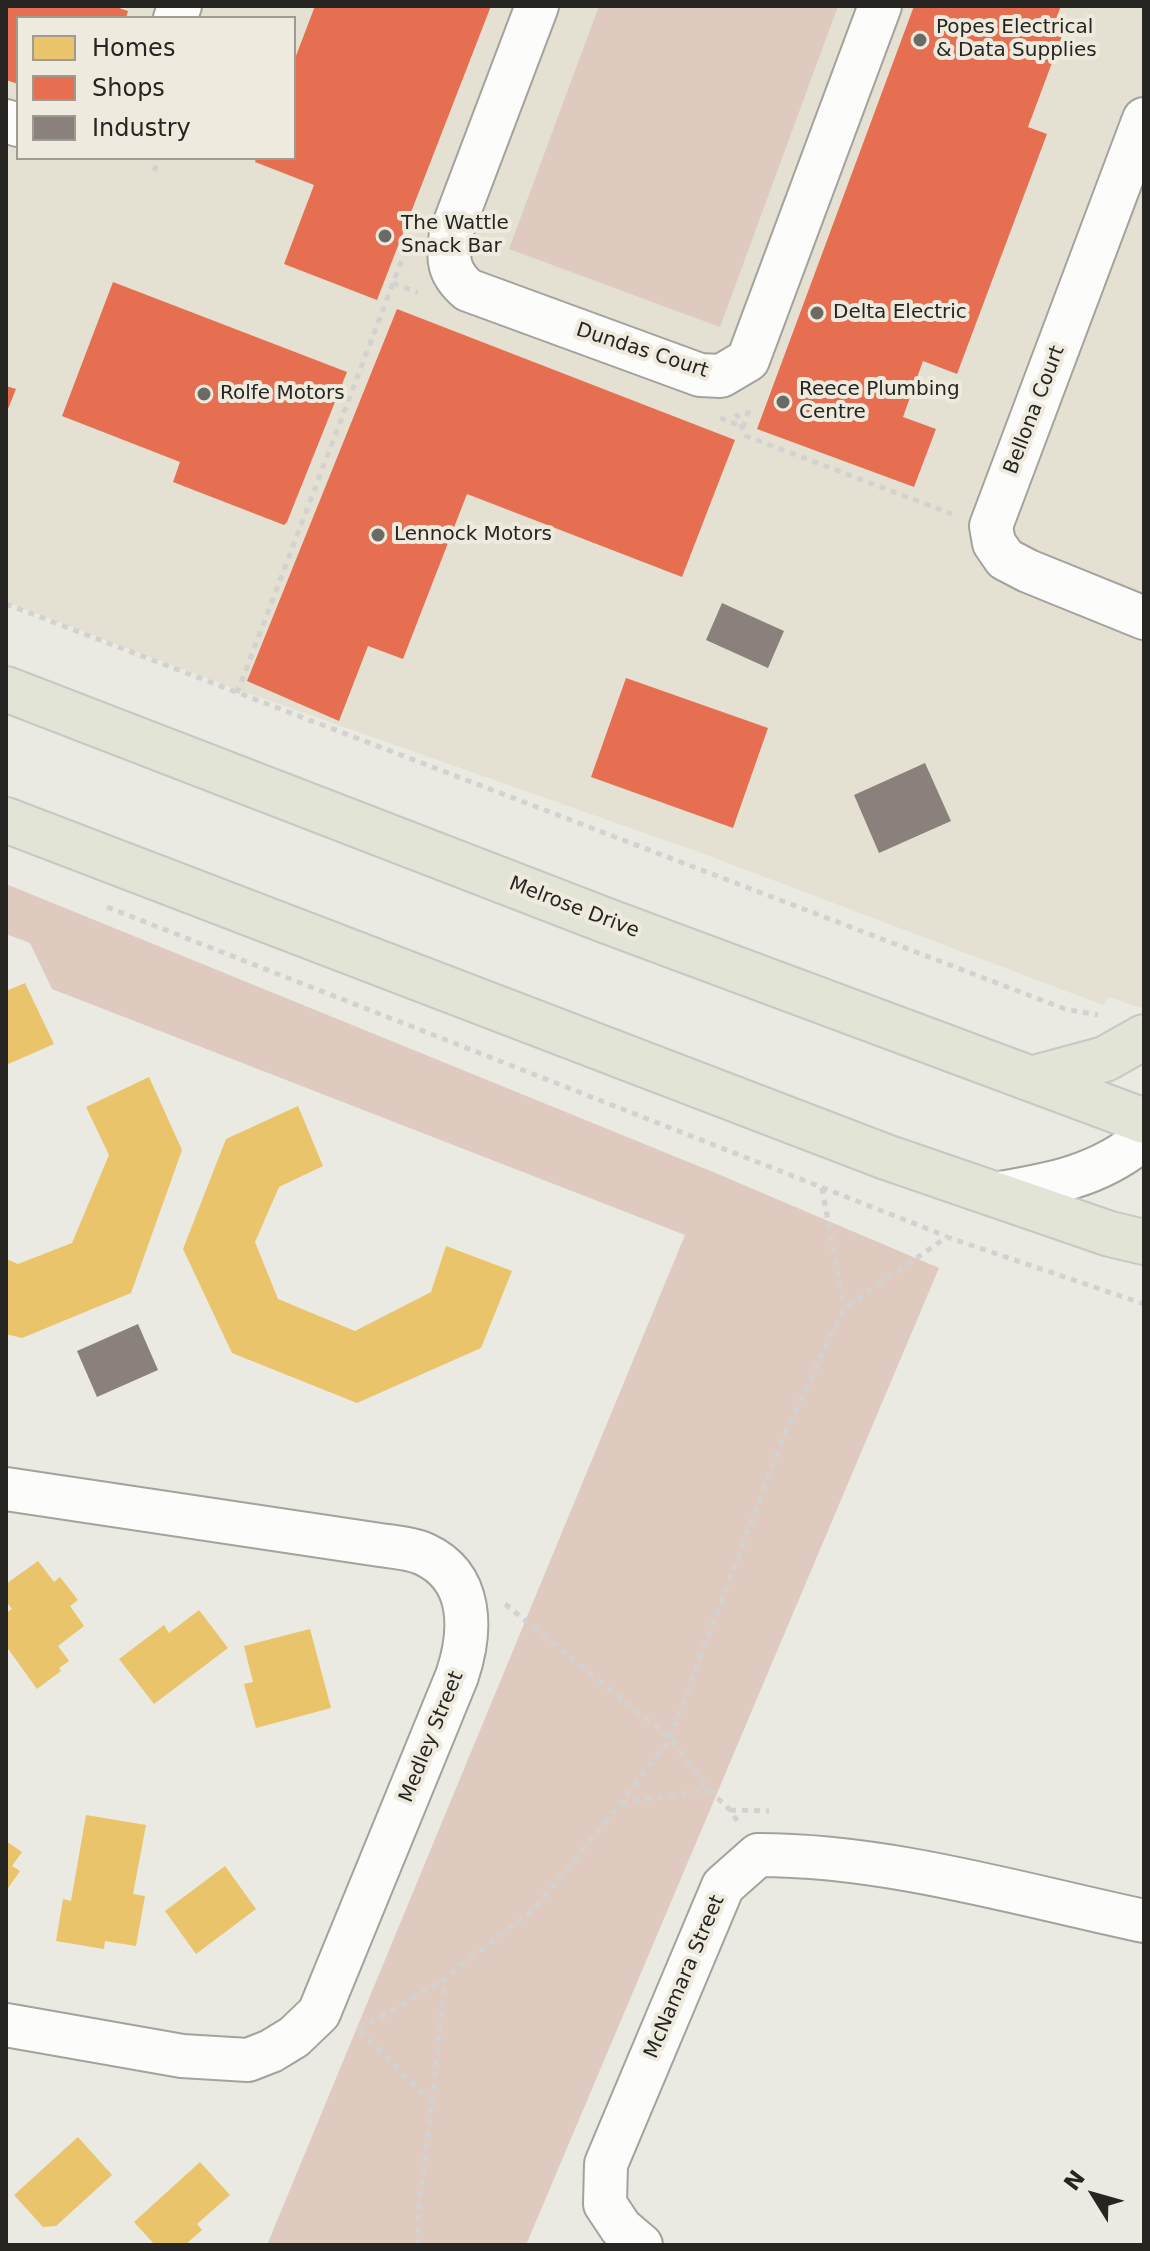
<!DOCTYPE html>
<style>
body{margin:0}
#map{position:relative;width:1150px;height:2251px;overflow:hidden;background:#eae9e2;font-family:"DejaVu Sans",sans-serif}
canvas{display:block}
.frame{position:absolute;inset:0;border:8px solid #272521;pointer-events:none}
.legend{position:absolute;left:16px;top:16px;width:280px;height:144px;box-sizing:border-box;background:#eeebde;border:2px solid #9e9c92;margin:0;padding:10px 14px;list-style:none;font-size:24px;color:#272521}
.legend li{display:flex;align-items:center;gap:16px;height:40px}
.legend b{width:40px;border:2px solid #9e9c92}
.north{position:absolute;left:1054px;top:2155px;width:80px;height:80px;-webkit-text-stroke:6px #eeebde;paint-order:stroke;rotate:307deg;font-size:22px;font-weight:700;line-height:32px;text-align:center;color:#272521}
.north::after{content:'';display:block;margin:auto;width:28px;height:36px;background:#272521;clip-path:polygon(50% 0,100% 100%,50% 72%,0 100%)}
</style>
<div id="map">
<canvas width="1150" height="2251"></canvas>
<div class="frame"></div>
<ul class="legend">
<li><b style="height:22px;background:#e9c46a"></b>Homes</li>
<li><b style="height:22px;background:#e76f51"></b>Shops</li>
<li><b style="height:22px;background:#8a817c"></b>Industry</li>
</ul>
<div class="north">N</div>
</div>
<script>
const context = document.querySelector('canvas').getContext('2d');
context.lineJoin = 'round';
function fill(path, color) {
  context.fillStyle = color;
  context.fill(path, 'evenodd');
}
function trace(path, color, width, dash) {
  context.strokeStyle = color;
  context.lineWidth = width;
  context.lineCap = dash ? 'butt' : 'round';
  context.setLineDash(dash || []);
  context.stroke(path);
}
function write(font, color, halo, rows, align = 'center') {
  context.font = font + ' "DejaVu Sans",sans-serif';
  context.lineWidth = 8;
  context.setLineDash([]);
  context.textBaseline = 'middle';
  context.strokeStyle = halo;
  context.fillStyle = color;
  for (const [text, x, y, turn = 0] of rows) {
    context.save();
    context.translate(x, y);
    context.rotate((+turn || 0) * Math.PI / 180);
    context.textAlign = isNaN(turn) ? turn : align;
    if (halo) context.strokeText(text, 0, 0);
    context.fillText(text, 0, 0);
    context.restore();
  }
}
fill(new Path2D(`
 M6,6H1144V1009L1109,997L1103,1005L704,854L225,685L6,602ZM18,18H294V158H18Z`), '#e4e1d2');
fill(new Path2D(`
 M599,6H838L720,327L509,249Z
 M6,884L713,1172L939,1268L526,2245H267L685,1235L52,989L30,943L6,934Z`), '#decabf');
fill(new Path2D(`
 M25,983L54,1044L6,1065V991Z
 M149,1077L182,1150L131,1293L22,1338L6,1334V1259L18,1264L72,1243L109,1155L86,1107Z
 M298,1106L323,1166L279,1187L255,1242L278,1299L355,1331L431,1292L446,1246L512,1271L481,1348L357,1403L232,1353L183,1249L226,1139Z
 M38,1561L54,1582L60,1577L78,1600L70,1606L84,1626L58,1646L69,1661L59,1668L61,1671L37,1689L6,1646V1613L12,1609L6,1601V1584Z
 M199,1610L228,1648L154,1704L119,1659L164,1625L169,1633Z
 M310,1629L331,1708L256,1728L244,1684L253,1682L244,1646Z
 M86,1815L146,1825L133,1894L145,1896L136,1946L105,1941L104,1949L56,1941L63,1899L71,1901Z
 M6,1841L22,1852L12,1866L20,1871L6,1891Z
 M225,1866L256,1909L196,1954L165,1911Z
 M78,2137L112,2175L56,2226L43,2227L14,2195Z
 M200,2162L230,2195L197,2224L202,2230L185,2245H155L134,2222Z`), '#e9c46a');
fill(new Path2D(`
 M6,6H113L128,11L126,18H18V84L6,80Z
 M315,6H491L377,300L284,264L314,185L255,162L256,158H294V61Z
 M914,6H1061L1051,32L1062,36L1028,127L1047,134L957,374L923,361L903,417L936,429L914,487L757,429Z
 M113,282L347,372L287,522L284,525L173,482L180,462L62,416Z
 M397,309L735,440L682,577L467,494L403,659L368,646L339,721L247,681Z
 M6,386L16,389L6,414Z
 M626,678L768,728L733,828L591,777Z`), '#e76f51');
fill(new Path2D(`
 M722,603L784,631L768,668L706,640Z
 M925,763L951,821L879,853L854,795Z
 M138,1324L158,1370L97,1397L77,1351Z`), '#8a817c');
const minor = new Path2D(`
 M537,6L451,233C447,259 448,273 468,290L700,375L721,376L748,360L880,6
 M175,18L180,6
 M1144,119L991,526L994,543L1005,559L1028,571L1144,618
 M6,121L18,125
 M994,1194C1048,1185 1101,1176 1144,1138
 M6,1489L380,1545C394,1547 411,1548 424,1554C474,1577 472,1631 457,1676L319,2013L294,2037L271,2051L248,2060L182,2056L6,2025
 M641,2245L621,2228L605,2204L606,2164L723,1886L758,1855C887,1855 1018,1894 1144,1921`);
const major = new Path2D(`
 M6,689L607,921L1144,1121
 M6,820L886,1157L1110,1234L1144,1242
 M1031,1079L1105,1059L1144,1037`);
trace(minor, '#a3a29d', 46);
trace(major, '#c8c7c4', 48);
trace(new Path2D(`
 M154,171L159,158
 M393,283L418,293
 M736,413L746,436L952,514
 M720,418L743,427L750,407
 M6,604L1065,1009L1098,1015
 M237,693L406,249
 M107,907L946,1236
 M822,1188L844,1308
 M505,1604L670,1738L709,1790L622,1803
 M709,1790L730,1810L738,1822
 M730,1810L769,1811
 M432,2103L357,2028L376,2020L444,1979
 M418,2245V2214L432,2104L445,1978L534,1909L621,1803L670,1738L785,1433L844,1308L947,1237L1144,1304`), '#d3d2d0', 5, [6, 6]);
trace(minor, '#fcfcfb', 42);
trace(major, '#e2e4d6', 44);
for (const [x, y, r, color] of [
 [920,40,8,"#6b6a65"],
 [385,236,8,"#6b6a65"],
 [817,313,8,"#6b6a65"],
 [204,394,8,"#6b6a65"],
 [783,402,8,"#6b6a65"],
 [378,535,8,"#6b6a65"]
]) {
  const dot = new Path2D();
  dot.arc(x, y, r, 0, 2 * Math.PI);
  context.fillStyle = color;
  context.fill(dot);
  trace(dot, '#eeebde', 3);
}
write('20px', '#272521', '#eeebde', [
 ["Popes Electrical",936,28],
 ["& Data Supplies",936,51],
 ["The Wattle",401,224],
 ["Snack Bar",401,247],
 ["Delta Electric",833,313],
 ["Reece Plumbing",799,390],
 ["Centre",799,413],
 ["Rolfe Motors",220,394],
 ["Lennock Motors",394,535]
], 'left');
write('20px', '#272521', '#eeebde', [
 ["Dundas Court",642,351,18],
 ["Bellona Court",1035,410,-69],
 ["Melrose Drive",574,908,21],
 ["Medley Street",432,1737,-68],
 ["McNamara Street",685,1977,-67]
]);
</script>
